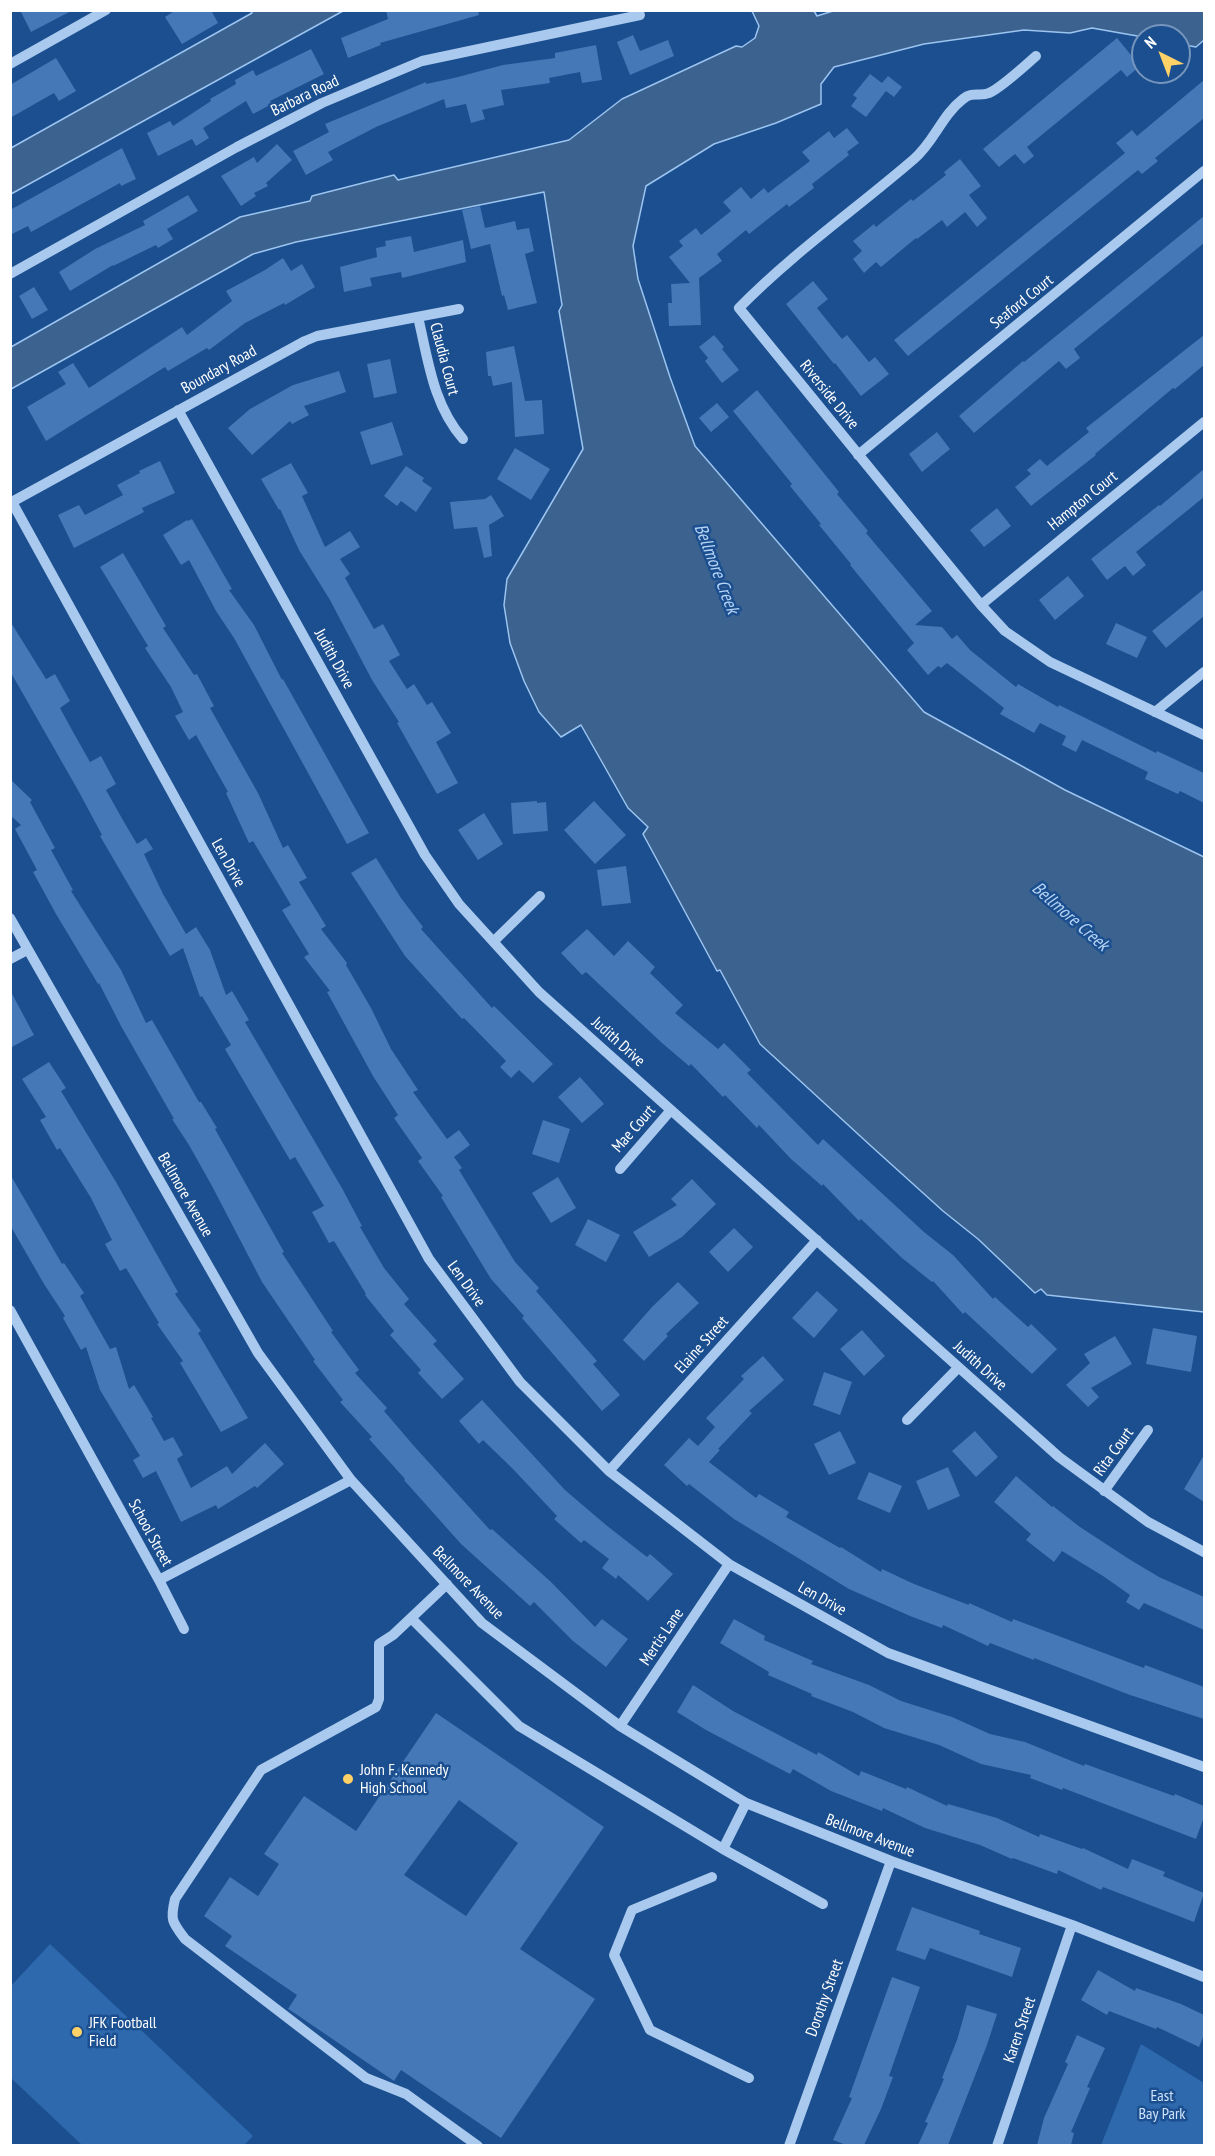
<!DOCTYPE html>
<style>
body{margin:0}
#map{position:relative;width:1215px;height:2156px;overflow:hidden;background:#1b4f8f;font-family:"PT Sans Narrow",sans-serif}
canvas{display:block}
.frame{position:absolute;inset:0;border:12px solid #fff;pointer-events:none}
.north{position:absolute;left:1131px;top:24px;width:60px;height:60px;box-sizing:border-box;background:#1b4f8f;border:2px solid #7695bc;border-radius:50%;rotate:318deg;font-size:16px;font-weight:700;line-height:24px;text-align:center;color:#fff}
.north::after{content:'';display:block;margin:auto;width:21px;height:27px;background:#ffd166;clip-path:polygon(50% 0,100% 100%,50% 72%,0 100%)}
</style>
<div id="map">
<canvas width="1215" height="2156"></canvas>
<div class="frame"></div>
<div class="north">N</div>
</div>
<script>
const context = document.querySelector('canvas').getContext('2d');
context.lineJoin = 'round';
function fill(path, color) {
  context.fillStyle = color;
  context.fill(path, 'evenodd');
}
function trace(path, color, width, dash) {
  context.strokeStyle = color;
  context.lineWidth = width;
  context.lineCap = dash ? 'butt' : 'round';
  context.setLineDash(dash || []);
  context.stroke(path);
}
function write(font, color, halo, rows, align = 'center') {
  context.font = font + ' "PT Sans Narrow",sans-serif';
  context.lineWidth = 5;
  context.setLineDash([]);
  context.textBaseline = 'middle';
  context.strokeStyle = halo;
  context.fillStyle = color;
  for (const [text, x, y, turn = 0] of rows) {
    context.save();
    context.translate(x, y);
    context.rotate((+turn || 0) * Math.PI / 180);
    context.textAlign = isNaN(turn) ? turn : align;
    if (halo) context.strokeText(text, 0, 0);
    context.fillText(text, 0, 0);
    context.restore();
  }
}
fill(new Path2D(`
 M50,1944L253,2136L244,2145H82L11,2078V1986Z
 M1141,2044L1204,2083V2145H1101Z`), '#2e69ad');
const water = new Path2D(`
 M836,10L1204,11V40L1196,47L1179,44V36L1143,37L1092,28L1070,33L1024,30L924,44L834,67L821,84V104L776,123L714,144L646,186L633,246L638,279L670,377L695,446L924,712L1065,790L1204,857V1312L1047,1295L1041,1289L1035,1293L978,1239L943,1211L871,1146L760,1044L720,970L717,971L643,834L648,827L628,808L581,725L561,737L539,712L524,681L510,643L504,605L507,579L583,449L559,311L562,305L544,192L296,242L253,254L11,389V347L240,217L310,201L312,196L394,175L398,180L569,140L622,99L736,46L742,47L755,38L759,26L752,11H814L817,16Z
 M251,11H343L11,194V148L252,13Z`);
fill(water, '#3c6290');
trace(water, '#9cc4f0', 1.5);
fill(new Path2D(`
 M20,10H73L31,32Z
 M176,10H211L218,23L182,44L165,17Z
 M386,10H478L479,15L380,43L381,45L348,58L341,38L388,19Z
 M633,35L640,51L668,40L674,56L630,75L617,42Z
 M1117,38L1140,66L1127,77L1121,70L1027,147L1034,156L1024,164L1015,154L999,167L983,149Z
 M596,45L602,80L582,83L580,72L549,78L550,83L501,90L504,105L482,110L485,119L471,123L466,104L446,108L444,99L376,127L328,152L333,160L306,175L293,151L329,132L325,124L426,82V84L454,78L503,65L555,58V53Z
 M311,49L324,74L270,101L272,104L253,114L246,101L203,128L209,138L196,146L192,139L158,156L147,133L170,121L173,126L211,101L210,99L236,84L235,80L253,70L256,76Z
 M56,58L76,91L59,101L54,93L10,118V85Z
 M870,74L882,83L888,76L902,87L894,97L886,91L866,117L851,106L857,98L853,95Z
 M1204,80V118L1155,158L1158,161L1142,174L1138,170L908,356L894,340L1125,153L1116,143L1132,130L1137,136Z
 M847,128L859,143L847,152L849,155L812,184L814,188L789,207L787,204L749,234L746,230L717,254L722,261L699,278L701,325L669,326L668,303H672L671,284L690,283L669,257L683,246L679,241L696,228L701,235L731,211L723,202L741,187L751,199L764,188L768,193L810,161L802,152L829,131L834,138Z
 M277,144L292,160L266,183L268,186L254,193L256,196L241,206L221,176L254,157L257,163Z
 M122,148L136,179L121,186L120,183L31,232L28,226L10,235V210Z
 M960,159L981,186L969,195L987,218L977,227L965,212L947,227L942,220L917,239L916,238L881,267L876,262L864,273L853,259L862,251L853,241L874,224L876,227L911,199L913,201L946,175L944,172Z
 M188,195L198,211L167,229L173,239L158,248L156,245L113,266V265L70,291L59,272L95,249L145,225L143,221Z
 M480,206L485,228L515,221L517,230L529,228L534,251L525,254L537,303L508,310L504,295L502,296L490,244L471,249L462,210Z
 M1204,216V243L1074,349L1080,358L1066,369L1059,361L974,433L959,416L1023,361L1024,362Z
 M411,236L414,252L463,240L466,262L402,278L401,272L370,278L372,286L344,292L340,267L377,257L376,248L386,246L385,241Z
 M283,258L291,271L302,264L315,287L285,305L284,303L245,323L209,350L207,348L168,371L165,367L46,441L27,407L66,384L58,372L73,363L89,388L182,327L187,335L232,301L226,291L265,270Z
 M813,281L828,299L817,308L842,339L847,335L869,362L875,357L889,374L861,396L835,363L834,364L786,304Z
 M34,287L48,310L32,319L19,296Z
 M714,335L724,347L722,349L739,370L722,383L705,361L708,358L699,347Z
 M1204,335V365L1175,389L1173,388L1095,454L1096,455L1031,506L1015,487L1031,474L1027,470L1040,459L1047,466L1089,432L1086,428Z
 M514,346L525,401L542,400L544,434L515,437L512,382L493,386L491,376H488L486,352Z
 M390,359L397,393L374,398L367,364Z
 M339,371L346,392L304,406L309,415L292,424L290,421L252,455L228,428L250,409L293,385Z
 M757,390L839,492L837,494L868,531L866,533L932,611L915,625L942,627L952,639L957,635L970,650L1016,687L1018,684L1058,707L1059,705L1156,753L1157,751L1204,773V803L1180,791L1178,794L1145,779L1148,772L1082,740L1076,752L1062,745L1066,736L1040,723L1034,733L1000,714L1004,708L947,663L941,668L938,666L928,675L907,650L914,643L850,565L851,564L819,525L821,524L790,486L792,484L733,411Z
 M717,403L729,417L711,432L699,418Z
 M392,422L403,455L371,465L360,432Z
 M937,432L950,449L922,472L909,454Z
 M515,448L550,469L531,500L497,479Z
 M160,461L175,493L142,508L144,512L74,548L58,515L79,505L85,515L123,495L117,485L140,473L139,471Z
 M291,463L308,493L302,496L325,547L350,531L360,547L340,559L350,574L345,578L374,629L383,624L400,655L389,661L407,689L414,684L427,705L432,702L451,733L436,742L458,783L437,794L397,723L399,722L372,680L330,600L299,550L280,509L279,510L261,479Z
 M406,466L424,478L422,481L432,488L416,512L401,501L397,506L384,496Z
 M1204,469V497L1136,552L1146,565L1133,576L1125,566L1107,580L1091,559L1159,505L1160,506Z
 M491,495L504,516L489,525L492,556L484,558L477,527L454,529L450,502L485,499Z
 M997,508L1011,526L984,547L970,530Z
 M192,519L232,589L229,590L254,625L282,680L283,679L369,833L347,844L234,638L216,611L189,560L181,565L163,535L187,520L188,521Z
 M123,553L166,626L163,628L194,675L197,674L214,706L210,708L258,793L283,848L288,845L307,878L299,882L326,926L321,929L347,963L346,965L371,1008L391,1049L418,1090L413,1092L447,1139L459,1130L470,1145L454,1157L462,1168L459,1170L515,1262L539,1288L536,1291L597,1361L593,1364L620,1395L602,1411L522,1318L524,1316L491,1279L441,1197L443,1196L418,1161L422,1158L394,1118L398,1115L373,1076L327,992L330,991L304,957L309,954L282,910L291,905L253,841L249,843L226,793L228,792L196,735L189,740L175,716L183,712L171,687L145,648L148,646L100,567Z
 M1068,576L1084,596L1055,620L1039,600Z
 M1204,589V616L1166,648L1152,631Z
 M10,621L46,679L55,674L70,701L60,708L72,730L90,762L101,756L116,784L106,790L124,822L137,844L146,838L153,849L144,854L163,894L186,934L196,927L210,950L226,995L232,991L249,1020L245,1022L343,1190L362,1226L360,1227L384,1268L409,1299L404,1304L437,1341L433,1344L464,1379L442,1399L418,1373L421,1370L390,1335L394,1331L365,1295L366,1294L334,1241L329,1243L312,1212L324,1206L295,1157L290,1160L225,1049L231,1045L202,996L200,997L183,948L170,956L100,836L102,835L79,792L10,671Z
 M1116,623L1147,637L1137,658L1106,644Z
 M10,779L32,800L30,802L55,848L51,850L73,890L71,891L121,970L146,1023L152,1020L199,1102H201L217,1128L215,1129L284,1252L282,1253L333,1331L331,1332L359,1370L355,1373L387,1408L384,1411L414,1446L490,1530L492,1529L551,1582L595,1627L602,1619L628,1639L606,1667L573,1641L534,1602L530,1606L461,1544L404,1480L405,1479L369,1439L372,1437L340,1402L343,1400L313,1361L315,1360L262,1282L212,1186L189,1145L172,1119H174L121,1026L99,983L98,984L56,914L33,872L37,870L15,829L21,825L10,815Z
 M537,801V803L546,802L548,831L513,834L511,803Z
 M594,801L626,835L595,864L564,830Z
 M484,813L503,844L478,860L458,830Z
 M376,858L401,898L423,927L421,929L492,1008L494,1006L553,1064L533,1083L519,1070L511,1078L500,1067L506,1061L464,1018L462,1019L405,956L351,873Z
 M626,866L631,903L602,906L597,870Z
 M587,929L614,956L628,941L655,967L650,973L683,1005L675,1013L718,1049L724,1043L751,1070L747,1073L818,1145L823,1139L924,1232L953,1255L993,1299L995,1297L1028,1327L1031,1324L1057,1349L1032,1374L965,1312L963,1314L933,1281L932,1282L902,1258L861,1219L859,1221L823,1184L822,1186L791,1159L759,1125L757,1128L725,1095L723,1097L691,1064L689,1066L662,1043L586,972L582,975L561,953Z
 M10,990L34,1035L10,1048Z
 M49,1062L66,1088L61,1091L116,1182L178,1292L175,1294L201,1331L198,1333L248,1418L221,1432L180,1363L183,1361L157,1324L159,1323L126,1268L120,1271L105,1244L112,1240L91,1198L60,1148L57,1150L40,1120L46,1117L22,1079Z
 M580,1077L604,1104L582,1123L558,1097Z
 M543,1120L570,1129L559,1163L532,1154Z
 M10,1174L62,1264L64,1263L84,1293L80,1296L110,1349L116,1347L129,1389L134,1385L153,1417L151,1418L164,1441L173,1437L183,1455L177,1459L191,1488L227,1466L232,1474L265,1443L284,1464L257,1488L255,1486L218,1509L216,1505L181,1522L156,1471L143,1478L133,1460L140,1456L100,1390L86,1347L81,1350L63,1318L65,1316L44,1284L10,1225Z
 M558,1177L576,1208L551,1223L532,1193Z
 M692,1179L716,1204L682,1237L649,1257L633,1232L677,1205L671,1199Z
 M588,1219L620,1235L606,1262L575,1245Z
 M734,1228L753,1247L728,1272L709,1252Z
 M678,1282L699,1303L666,1334L668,1336L644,1361L623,1340L652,1307Z
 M817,1291L838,1310L814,1338L792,1318Z
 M1153,1328L1197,1336L1191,1372L1146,1364Z
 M862,1330L885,1356L864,1376L840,1349Z
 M1115,1336L1132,1364L1091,1388L1099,1397L1088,1407L1066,1385L1090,1363L1084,1354Z
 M763,1356L784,1380L749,1411L752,1413L718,1449L720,1450L709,1462L756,1498L759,1494L789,1512L786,1517L840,1548L841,1547L881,1572L882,1569L914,1584L969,1605V1603L1012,1622L1013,1619L1144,1668L1145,1665L1204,1687V1719L1130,1695L1034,1658V1660L990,1643L988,1646L943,1625L942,1628L910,1616L849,1589L734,1519L689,1484L687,1486L664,1465L689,1438L698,1446L715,1427L706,1418L744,1379L741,1376Z
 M824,1372L852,1382L840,1415L813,1405Z
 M482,1400L565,1490L606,1525L647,1557L650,1554L673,1574L648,1601L618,1575L616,1579L602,1568L609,1559L584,1540L581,1543L554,1519L557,1516L513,1469L483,1440L479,1444L459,1421Z
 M840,1431L856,1463L829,1475L814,1444Z
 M975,1431L998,1457L976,1477L952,1451Z
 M1204,1455V1502L1184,1489Z
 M948,1467L960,1496L928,1510L916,1481Z
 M869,1472L902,1486L890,1513L857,1499Z
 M1016,1476L1052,1507L1053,1506L1080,1527L1129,1559L1159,1577L1204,1597V1630L1144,1603L1139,1610L1126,1602L1130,1595L1103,1576L1062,1551L1054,1562L1026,1540L1031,1534L994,1502Z
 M734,1619L765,1636L764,1640L813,1661L811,1664L869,1685L901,1701L952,1717L990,1734L1025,1742L1084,1766L1085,1764L1174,1796L1175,1794L1204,1806V1817L1196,1839L1063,1788L1062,1790L1030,1778L1031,1775L981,1764L939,1745L884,1728L853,1712L811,1696L812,1694L768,1675L769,1672L720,1643Z
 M693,1685L733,1711L817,1755L818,1752L859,1776L861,1771L906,1789L907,1787L947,1806L948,1804L997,1818L1039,1837L1040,1834L1082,1849L1083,1848L1128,1869L1132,1859L1165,1872L1163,1876L1204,1893L1194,1922L1103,1887L1101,1890L1058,1870L1057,1874L1013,1858L1012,1859L980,1845L925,1828L883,1808L882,1811L831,1791L793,1769L790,1774L706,1730L677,1712Z
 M436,1713L604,1827L520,1949L595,1999L501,2138L401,2070L394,2081L290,2010L288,2009L297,1995L225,1946L232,1936L204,1916L230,1877L258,1896L279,1864L264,1854L304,1796L356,1831ZM459,1800L518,1843L466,1916L404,1875Z
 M912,1907L980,1931L979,1934L1021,1948L1012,1977L930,1948L925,1960L896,1950Z
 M1098,1970L1135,1991L1136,1988L1181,2004L1204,2015V2035L1199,2047L1157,2027L1156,2029L1109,2011L1107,2015L1081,2000Z
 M892,1977L920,1987L889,2076L893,2077L881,2109L864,2145H846L833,2140L852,2098L849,2097Z
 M967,2005L997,2014L987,2045L948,2145H918L928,2123L925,2122L944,2079L942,2078L957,2040Z
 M1077,2035L1105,2048L1087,2087L1090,2088L1071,2132L1074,2133L1071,2145H1037L1044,2118L1068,2064L1065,2062Z`), '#4478b7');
trace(new Path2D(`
 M1036,56C1026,65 999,89 989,93C980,97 973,91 963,99C942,115 934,142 914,159C856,209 793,253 739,308L981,605L1005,631L1050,662L1204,735
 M10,64L106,10
 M10,274L237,147L322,103L422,61L640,15
 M418,317C428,359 433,405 463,439
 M178,410L425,855L459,904L539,992L1059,1457L1148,1522L1204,1552
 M858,455L1204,171
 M12,502L429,1259L520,1382L609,1471L729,1564L888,1653L1204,1767
 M10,503L305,341L317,336L459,309
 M981,605L1204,422
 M1155,712L1204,672
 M10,918L258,1353L351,1480L482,1623L620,1726L746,1803L891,1861L1072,1925L1204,1977
 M494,941L540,896
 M10,959L27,950
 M620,1169L671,1110
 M10,1310L159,1580L351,1480
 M907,1420L958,1368
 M609,1471L817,1240
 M1104,1491L1148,1430
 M159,1580L184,1629
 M447,1584L393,1635L379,1644V1699L376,1707L261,1770L175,1899C170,1920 172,1922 185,1939L366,2078L406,2094L478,2146
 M411,1618L519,1726L723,1849L823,1904
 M620,1726L729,1564
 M723,1849L746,1803
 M712,1877L632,1910L614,1955L650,2030L749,2078
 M789,2146L891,1861
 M997,2146L1072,1925`), '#a9c9ee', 10);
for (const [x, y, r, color] of [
 [348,1779,6,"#ffd166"],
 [77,2032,6,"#ffd166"]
]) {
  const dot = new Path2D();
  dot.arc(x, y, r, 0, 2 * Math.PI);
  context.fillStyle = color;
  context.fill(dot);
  trace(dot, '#1b4f8f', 2);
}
write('16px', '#fff', '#1b4f8f', [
 ["Barbara Road",305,96,-26],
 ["Seaford Court",1022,302,-39],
 ["Claudia Court",444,359,75],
 ["Boundary Road",219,370,-29],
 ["Riverside Drive",829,395,51],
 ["Hampton Court",1083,501,-39],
 ["Judith Drive",334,659,61],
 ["Len Drive",228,863,61],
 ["Judith Drive",618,1042,42],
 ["Mae Court",634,1129,-49],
 ["Bellmore Avenue",185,1195,60],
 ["Len Drive",466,1284,54],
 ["Elaine Street",702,1345,-48],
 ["Judith Drive",980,1366,42],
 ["Rita Court",1114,1452,-54],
 ["School Street",150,1533,61],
 ["Bellmore Avenue",468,1583,46],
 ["Len Drive",822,1599,29],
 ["Mertis Lane",662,1637,-56],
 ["Bellmore Avenue",870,1836,21],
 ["Dorothy Street",825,1998,-70],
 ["Karen Street",1020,2030,-71]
]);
write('16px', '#fff', '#1b4f8f', [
 ["John F. Kennedy",360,1770],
 ["High School",360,1788],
 ["JFK Football",89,2023],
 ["Field",89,2041]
], 'left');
write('16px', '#cfe3fa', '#1b4f8f', [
 ["East",1162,2096],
 ["Bay Park",1162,2114]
]);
write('italic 18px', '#b5d3f5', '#1b4f8f', [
 ["Bellmore Creek",716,569,69],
 ["Bellmore Creek",1070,917,41]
]);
</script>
